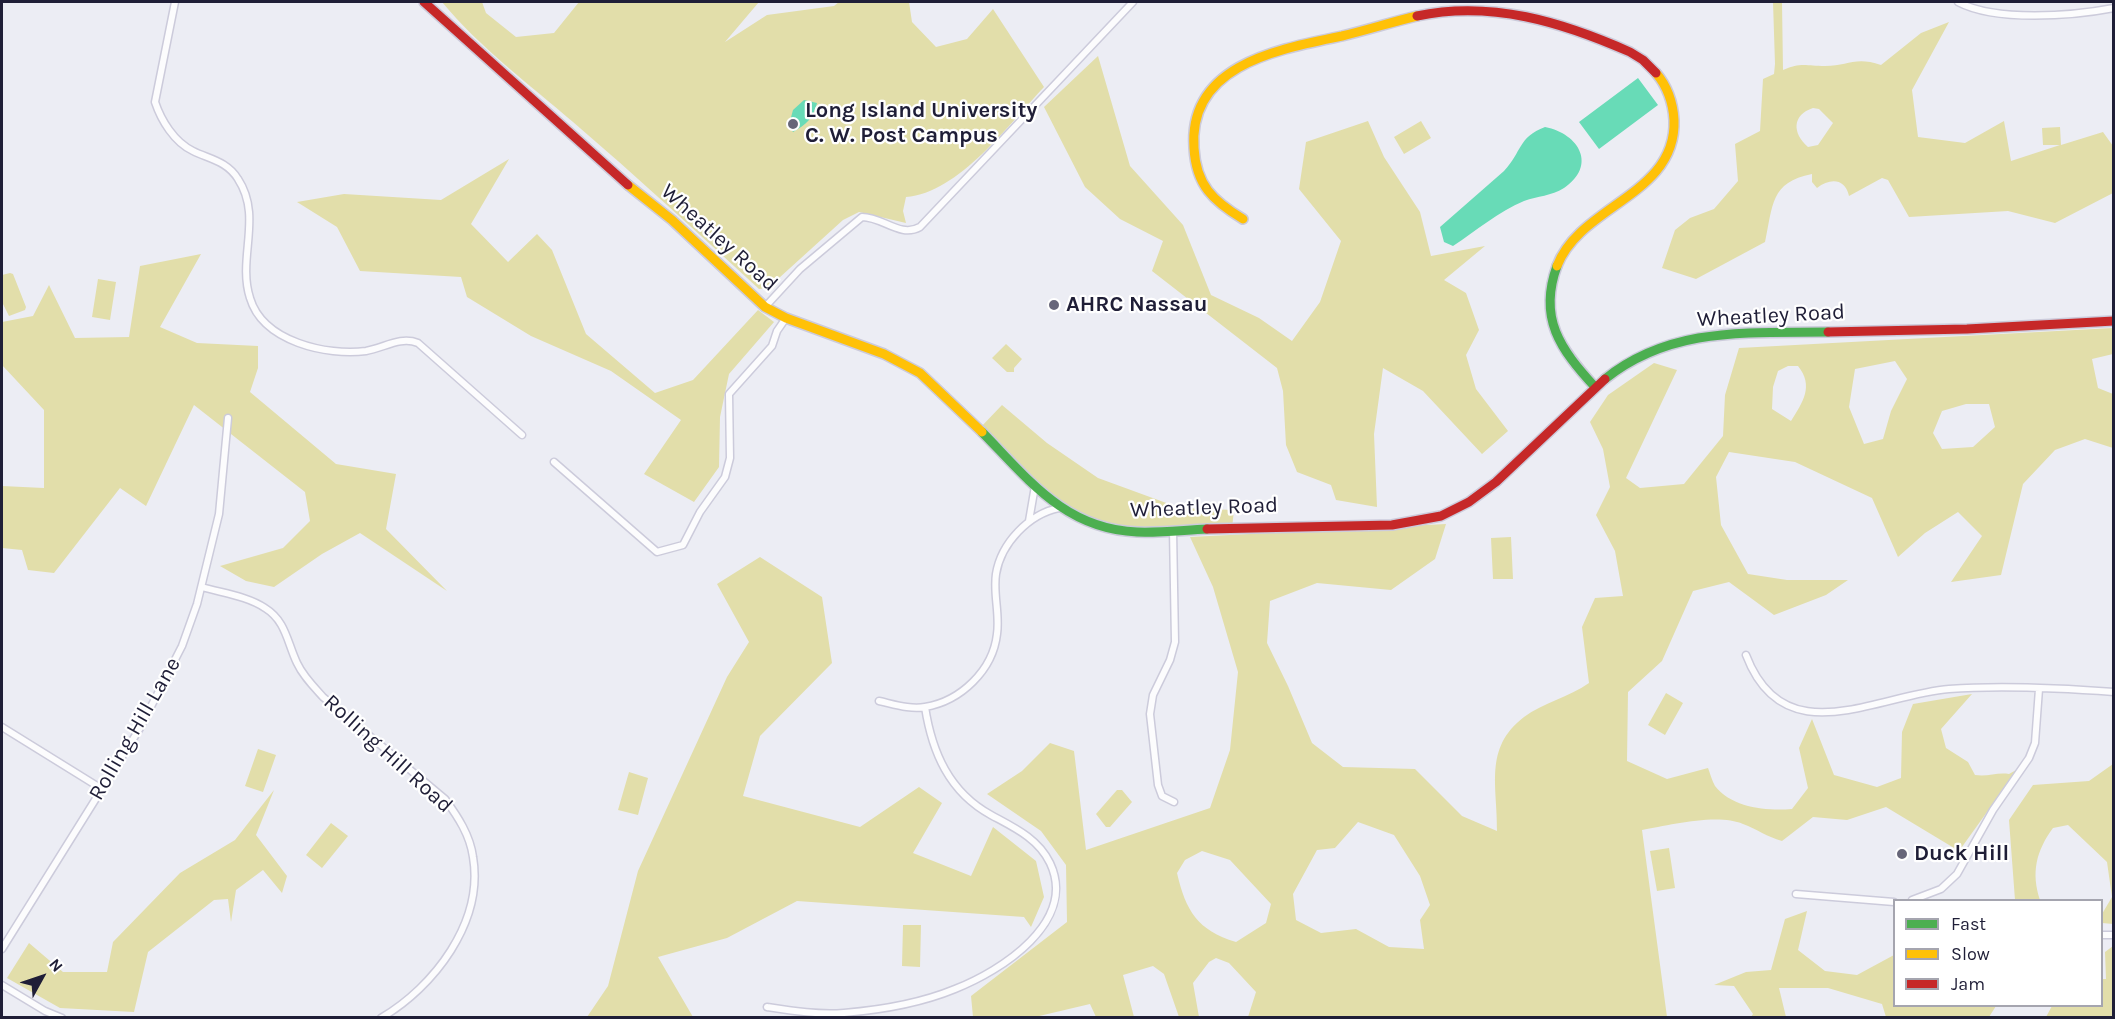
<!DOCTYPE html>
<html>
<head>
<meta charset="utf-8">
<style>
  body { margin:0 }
  #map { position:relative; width:2115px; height:1019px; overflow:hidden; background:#ecedf4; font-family:Karla,sans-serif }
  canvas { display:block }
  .frame { position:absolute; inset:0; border:3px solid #1f1e37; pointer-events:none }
  .legend { position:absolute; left:1893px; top:899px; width:210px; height:108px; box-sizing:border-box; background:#fff; border:2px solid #a5a5af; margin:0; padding:8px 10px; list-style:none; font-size:18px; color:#1f1e37 }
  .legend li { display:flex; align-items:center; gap:12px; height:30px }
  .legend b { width:30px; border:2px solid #a5a5af }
  .north { position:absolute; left:12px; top:947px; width:60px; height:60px; -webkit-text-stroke:4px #fff; paint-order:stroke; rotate:50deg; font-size:16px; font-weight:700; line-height:24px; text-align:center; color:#1f1e37 }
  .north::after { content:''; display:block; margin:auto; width:21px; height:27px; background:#1f1e37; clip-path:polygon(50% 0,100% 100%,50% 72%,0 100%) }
</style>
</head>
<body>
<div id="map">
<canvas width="2115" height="1019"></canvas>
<div class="frame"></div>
<ul class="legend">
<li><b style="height:8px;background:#4caf50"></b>Fast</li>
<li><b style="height:8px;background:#ffc107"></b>Slow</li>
<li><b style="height:8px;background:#c62828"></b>Jam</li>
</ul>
<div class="north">N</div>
</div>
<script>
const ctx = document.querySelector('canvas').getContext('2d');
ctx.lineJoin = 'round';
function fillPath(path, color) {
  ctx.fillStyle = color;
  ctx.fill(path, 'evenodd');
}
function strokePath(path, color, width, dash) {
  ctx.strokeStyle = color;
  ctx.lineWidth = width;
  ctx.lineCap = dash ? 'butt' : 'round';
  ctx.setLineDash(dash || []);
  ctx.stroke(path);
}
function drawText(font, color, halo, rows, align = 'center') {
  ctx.font = font + ' Karla,sans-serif';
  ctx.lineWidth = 4.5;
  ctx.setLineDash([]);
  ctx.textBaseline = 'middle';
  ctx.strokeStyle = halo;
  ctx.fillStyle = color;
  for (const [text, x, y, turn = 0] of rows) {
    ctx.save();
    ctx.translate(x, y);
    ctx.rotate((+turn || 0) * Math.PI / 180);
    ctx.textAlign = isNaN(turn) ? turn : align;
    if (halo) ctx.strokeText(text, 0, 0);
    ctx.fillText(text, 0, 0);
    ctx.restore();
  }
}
fillPath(new Path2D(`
  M442,2H482L486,13L516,37L554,33L579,2H759L725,42L767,15L834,6L839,2H909L912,22L936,47L967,39L993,9L1044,87C1009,124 959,193 906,197L903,211L906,223L859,212L843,220L768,288L759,289C697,232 636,176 573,122C529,84 479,47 442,2Z
  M1773,2H1782L1783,70C1801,62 1806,66 1825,66C1848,66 1855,56 1881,65L1921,33L1949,22L1912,90L1918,137L1965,143L2004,121L2011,161L2060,145H2043L2042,128L2060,127L2061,145L2103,132L2113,146V193L2055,223L2008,211L1909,217L1888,180L1882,178L1849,196C1845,178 1830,178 1817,188L1812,182V174C1770,182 1773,206 1765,242L1696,279L1662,268L1675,230L1690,218L1714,209L1738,181L1735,144L1760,131L1763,79L1774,74L1775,64ZM1813,108L1819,109L1833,123L1818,145L1808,147C1792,133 1792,115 1813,108Z
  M1098,56L1130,166L1183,225L1211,295L1259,318L1292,341L1320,302L1341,241L1299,189L1306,142L1368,121L1384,157L1420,212L1431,256L1485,246L1444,280L1466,293L1479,330L1466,355L1476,389L1508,431L1482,454L1423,391L1383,368L1374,434L1377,507L1336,500L1331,485L1297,472L1286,445L1283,391L1277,368L1152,271L1163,241L1120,219L1085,187L1044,107Z
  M1421,121L1431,138L1404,154L1394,137Z
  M509,159L471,224L508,262L537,234L552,250L586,334L655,393L693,380L758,310L774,322L729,374L720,417L719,467L694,502L644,474L681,420L611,371L531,336L467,297L461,277L360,271L337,227L297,202L344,194L441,200Z
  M201,254L160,327L197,343L258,346V368L250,392L336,464L396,474L386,529L447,591L360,533L322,554L274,587L246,581L220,566L283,548L310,521L305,492L194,405L146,506L120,488L54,573L28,570L22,550L2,548V486L44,488V410L2,365V322L33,316L49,285L75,338L129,337L140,266Z
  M10,273L13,274L26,307L25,310L9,316L2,302V275Z
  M98,279L116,282L110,320L92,317Z
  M2113,328V354L2092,359L2098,388L2113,394V448L2085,439L2055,450L2023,484L2001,575L1951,582L1982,536L1958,512L1925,533L1898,557L1872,498L1795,462L1729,452L1716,477L1721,525L1748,574L1787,580H1848L1826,595L1774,615L1729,582L1693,591L1662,661L1628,692L1627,761L1667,779L1708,768C1710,773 1712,781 1715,786C1732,808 1767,811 1792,809L1808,788L1799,748L1812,719L1834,775L1877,787L1901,778L1902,732L1913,704L1972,694L1941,729L1946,748L1968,762L1975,775C1988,777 1997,772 2009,774L2018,769L1959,851L1886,807L1847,820L1813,817L1782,841C1767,837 1757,829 1743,824C1718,813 1669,825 1642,830L1667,1017H1248L1256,992L1229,963L1216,958L1209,962L1193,983L1199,1017H1179L1164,974L1153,966L1123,975L1134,1017H1096L1090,1004L1035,1017H973L971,996L1067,922L1066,865L1041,831L987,794L1022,771L1050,743L1074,751L1086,850L1210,808L1230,750L1238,672L1213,587L1190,537L1446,524L1435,559L1391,590L1317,583L1270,601L1267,643L1288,686L1312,743L1343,767L1415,769L1462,816L1497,831C1498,788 1483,748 1524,717C1543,703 1569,697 1589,683L1582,627L1595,598L1623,596L1615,551L1596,515L1610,487L1603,449L1590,422L1608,395L1654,363L1677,370L1626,478L1640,488L1684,484L1723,436L1725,395L1739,348ZM1895,361L1907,379L1891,411L1883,439L1864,444L1849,407L1855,369ZM1788,366H1798C1814,386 1803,402 1791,421L1772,409L1773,387L1778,371ZM1966,404H1989L1995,427L1973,447L1942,449L1933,433L1942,411ZM1358,822L1394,835L1420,876L1430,905L1420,920L1424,949L1389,947L1356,929L1321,933L1296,920L1293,894L1317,850L1335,848ZM1202,851L1230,860L1271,904L1266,923L1236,942C1197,930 1186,911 1177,873L1185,860Z
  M1006,344L1022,359L1014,368V372H1007L992,358Z
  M1002,405L1047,443L1098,478L1180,508L1234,510L1232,528L1111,529L1059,508L979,429Z
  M1511,537L1513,579H1493L1491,538Z
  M760,557L822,597L832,663L760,736L743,796L860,827L919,787L942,803L913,853L971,876L993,827L1036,861L1044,897L1031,927L1024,917L797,901L727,938L658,957L693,1017H587L608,986L638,871L727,677L749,642L717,584Z
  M1666,693L1683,703L1665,735L1648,725Z
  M258,749L276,755L263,792L245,786Z
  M2113,764V924L2102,923V914L2112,897L2107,862L2068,825L2053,828C2036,851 2031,873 2040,900H2015L2009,820L2033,785L2089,781Z
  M629,772L648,778L638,815L618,810Z
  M274,790L256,835L287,876L282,893L263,870L236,890L231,922L228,899L214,900L148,952L134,1012L60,1008L7,978L29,943L63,972H107L113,942L180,873L235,840Z
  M1117,790H1122L1132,802L1110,827H1106L1096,814Z
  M331,823L348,836L322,868L306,855Z
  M1669,848L1675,888L1657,891L1650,851Z
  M1807,911L1798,950L1825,971L1857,975L1894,955V1006H1996L1989,1017H1886L1882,1004L1828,988H1779L1786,1017H1751L1753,1014L1734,986L1714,985L1746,972L1771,970L1785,919Z
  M903,925H921L920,967L902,966Z
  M2113,946V1017H2046L2052,1006H2102V979H2106L2105,952Z`), '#e2deaa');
fillPath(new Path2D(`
  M1638,78L1658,105L1599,149L1579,122Z
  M804,100L817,103C814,117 806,125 793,132L789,125L793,110Z
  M1545,127C1580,134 1597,166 1564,188C1551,196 1538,196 1524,201C1499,211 1476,231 1453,246L1444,242L1440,227L1504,171C1522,152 1518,137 1545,127Z`), '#68dbb7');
const street = new Path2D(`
  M175,2L155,102C161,120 174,142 193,151C209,159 227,161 238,179C263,217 237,258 250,298C263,342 327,356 366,351C384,348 400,336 418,343L522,435
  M1958,2C1996,22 2072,16 2114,8
  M765,307L800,269L862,217C883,217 900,238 920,227L1133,2
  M554,462L657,552L683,545L700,512L725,477L730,458L729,394L772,346L777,331L786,318
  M1029,521L1035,486
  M1173,530L1175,642L1170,660L1153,695L1150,714L1158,785L1162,796L1174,802
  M202,587C222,593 247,596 265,608C286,621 287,642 297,663C303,676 313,686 323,697L445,799C458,817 470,835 473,857C484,922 434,987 381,1018
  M1746,655C1784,755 1876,695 1949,689C2003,685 2060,688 2114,692
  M879,701C893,704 911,710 925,707C961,701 993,670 997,634C1000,614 993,594 996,574C1001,543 1029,514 1059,508
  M2,727L102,789
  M1796,894L1894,902
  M1912,900L1941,889L1957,874L1993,810L2029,758L2035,743L2039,689
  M2102,935H2114
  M2,949L140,728L182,646L197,604L219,514L228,418
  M2,985L45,1011L62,1018
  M767,1007C793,1011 818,1015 844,1013C880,1010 921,1003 955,989C1001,971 1078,922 1050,863C1038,838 1013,827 991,815C949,792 932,752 925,707`);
const fast = new Path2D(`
  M1557,266C1538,318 1560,349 1595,387
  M1605,379C1671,326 1749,333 1828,332
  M982,432C1029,480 1065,529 1137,532C1160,533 1184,530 1207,529`);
const slow = new Path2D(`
  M628,185L672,220L765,307L786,318L884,354L920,373L982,432
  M1243,219C1213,201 1196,185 1194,148C1188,64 1280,49 1342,36C1367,30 1392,22 1417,16
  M1557,266C1580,205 1677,195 1674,120C1673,103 1667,86 1656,73`);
const jam = new Path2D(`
  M424,2L628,185
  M1417,16C1491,0 1562,22 1630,52L1643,60L1656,73
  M1828,332L1967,329L2114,321
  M1207,529L1392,525L1441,516L1469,502L1496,482L1605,379`);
strokePath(street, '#cccbdb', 9);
strokePath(fast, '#cccbdb', 12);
strokePath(slow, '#cccbdb', 12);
strokePath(jam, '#cccbdb', 12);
strokePath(street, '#fcfcfd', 6);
strokePath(fast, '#4caf50', 9);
strokePath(slow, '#ffc107', 9);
strokePath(jam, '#c62828', 9);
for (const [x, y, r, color] of [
  [793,124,6,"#676679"],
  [1054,305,6,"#676679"],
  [1902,854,6,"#676679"]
]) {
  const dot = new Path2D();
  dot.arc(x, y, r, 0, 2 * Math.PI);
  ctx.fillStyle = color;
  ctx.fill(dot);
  strokePath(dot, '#fff', 2);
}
drawText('bold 22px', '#1f1e37', '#fff', [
  ["Long Island University",805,111],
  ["C. W. Post Campus",805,136],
  ["AHRC Nassau",1066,305],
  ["Duck Hill",1914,854]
], 'left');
drawText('22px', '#1f1e37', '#fff', [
  ["Wheatley Road",719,238,42],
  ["Wheatley Road",1771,316,-3],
  ["Wheatley Road",1204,508,-2],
  ["Rolling Hill Lane",135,729,-60],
  ["Rolling Hill Road",388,754,42]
]);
</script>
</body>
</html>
